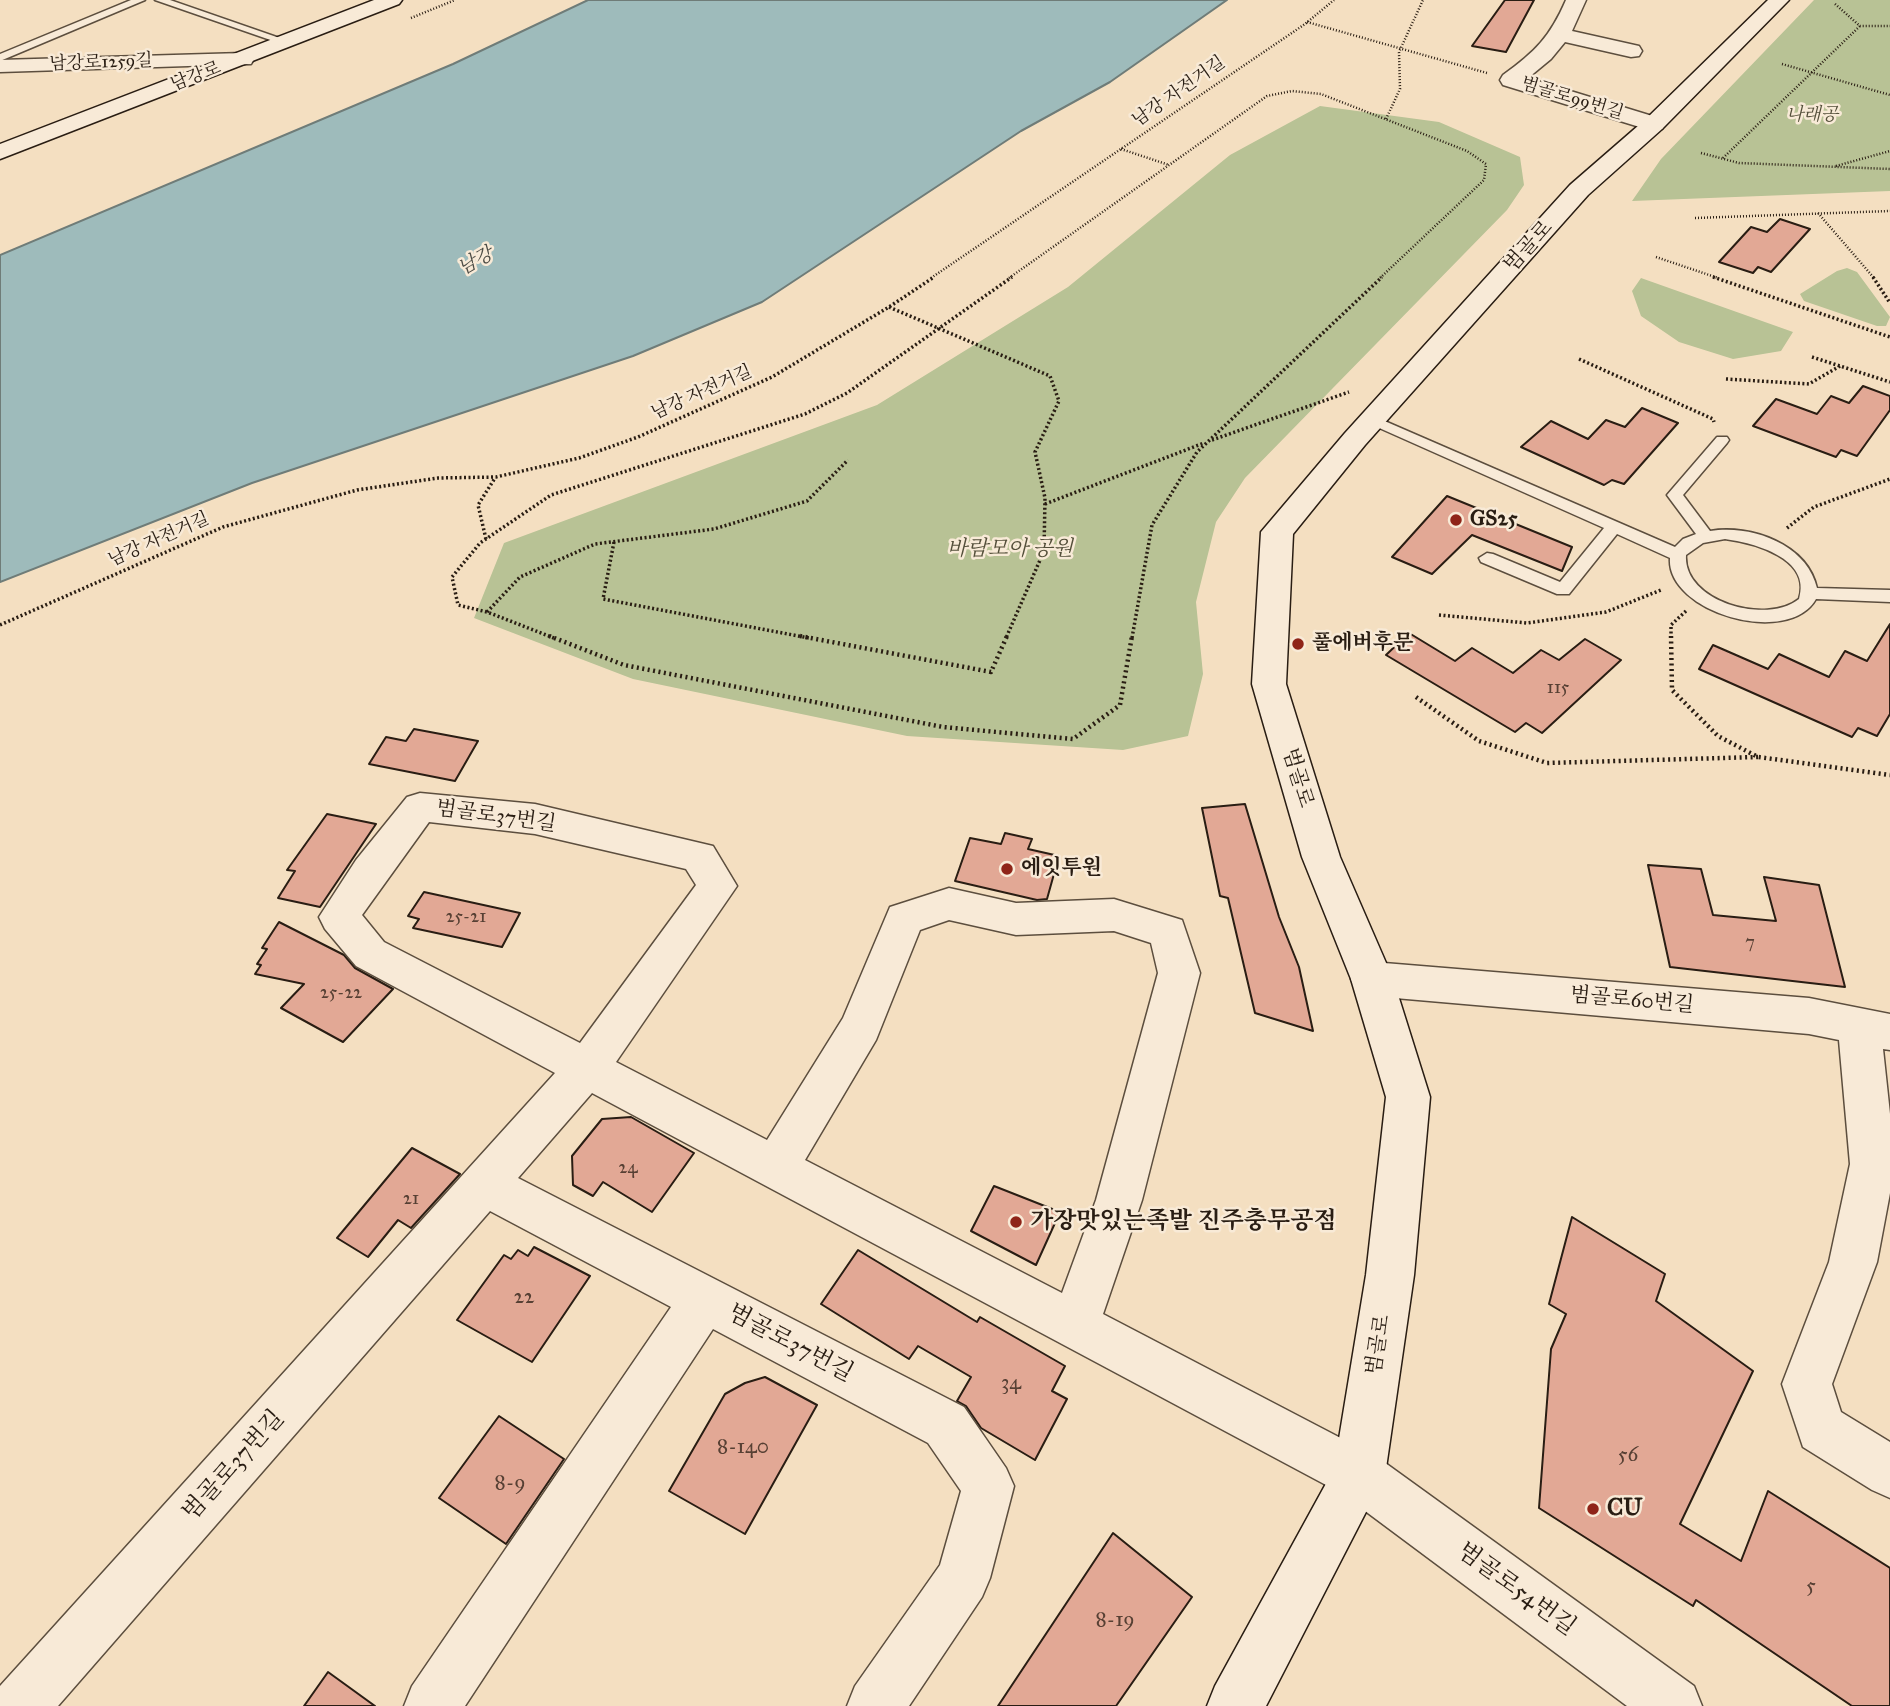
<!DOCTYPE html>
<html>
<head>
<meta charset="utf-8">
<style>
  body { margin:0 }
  canvas { display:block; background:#f4dfc1 }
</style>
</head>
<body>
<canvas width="1890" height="1706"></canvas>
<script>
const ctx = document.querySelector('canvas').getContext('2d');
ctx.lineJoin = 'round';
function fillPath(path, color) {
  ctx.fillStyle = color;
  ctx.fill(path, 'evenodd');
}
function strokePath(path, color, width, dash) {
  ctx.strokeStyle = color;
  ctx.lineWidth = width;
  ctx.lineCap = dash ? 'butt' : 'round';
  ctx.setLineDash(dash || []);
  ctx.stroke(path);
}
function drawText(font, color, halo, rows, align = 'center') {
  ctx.font = font + ' "IM FELL Great Primer","Noto Serif KR",serif';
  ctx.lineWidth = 5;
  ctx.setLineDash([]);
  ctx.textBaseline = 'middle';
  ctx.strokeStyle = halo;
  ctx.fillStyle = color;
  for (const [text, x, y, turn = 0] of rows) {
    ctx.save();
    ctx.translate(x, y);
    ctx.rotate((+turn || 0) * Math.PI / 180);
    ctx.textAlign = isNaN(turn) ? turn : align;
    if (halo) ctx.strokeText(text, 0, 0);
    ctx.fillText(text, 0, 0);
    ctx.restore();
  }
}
fillPath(new Path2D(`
  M1814,0H1890V191L1632,201L1661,159Z
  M1320,106L1439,122L1520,157L1524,185L1507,210L1245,478L1216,522L1196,602L1203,674L1188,736L1123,750L907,736L633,679L474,618L504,543L877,405L1068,287L1230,155Z
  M1847,268L1857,272L1890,317L1886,326H1877L1804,301L1800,294L1837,271Z
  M1641,278L1793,332L1781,351L1733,359L1679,342L1641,316L1632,291Z`), '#b8c295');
const water = new Path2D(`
  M588,0H1227L1110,82L1021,131L762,302L633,356L252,483L0,582V255L453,64Z`);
fillPath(water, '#9ebbbb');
strokePath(water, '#6f7c78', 2);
const building = new Path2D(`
  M1505,0H1534L1506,52L1472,46Z
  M1780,219L1810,229L1771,272L1758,267L1753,273L1719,262L1751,227L1767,232Z
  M1863,386L1890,396V410L1857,456L1841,450L1836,457L1753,426L1776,399L1817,414L1831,396L1849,403Z
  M1642,408L1678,423L1624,484L1612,480L1604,485L1521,447L1551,421L1588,439L1606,420L1625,427Z
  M1447,496L1572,547L1562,571L1472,535L1432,574L1392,557Z
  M1890,624V714L1877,736L1858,728L1852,737L1699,669L1713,645L1768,669L1779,654L1829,677L1845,651L1867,661Z
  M1409,633L1455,661L1472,648L1513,673L1541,650L1559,660L1585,639L1621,660L1542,733L1526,723L1515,732L1386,655Z
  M414,729L478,741L455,781L369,764L386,737L406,741Z
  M1245,804L1279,917L1299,967L1313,1031L1255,1013L1228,898L1220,896L1202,808Z
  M327,814L376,824L320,907L278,898L295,871L287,870Z
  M1005,833L1032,839L1028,849L1059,856L1047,899L1037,900L955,881L970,838L1001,844Z
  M1648,865L1701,869L1713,915L1776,921L1764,877L1819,885L1845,987L1670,967Z
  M424,892L520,913L502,947L413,928L419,919L408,916Z
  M279,922L344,955L355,968L393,989L343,1042L281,1008L304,984L255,974L261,965L257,964L267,949L262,948Z
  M631,1117L694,1153L652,1212L603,1182L593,1196L573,1185L572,1156L602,1119Z
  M412,1148L460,1174L411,1228L398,1220L368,1257L337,1238Z
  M994,1186L1060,1212L1036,1265L971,1231Z
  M1572,1217L1665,1274L1656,1301L1753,1371L1680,1524L1741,1561L1768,1491L1890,1568V1706H1852L1696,1600L1693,1606L1539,1508L1551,1349L1566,1314L1549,1304Z
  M534,1247L590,1276L532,1362L457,1320L504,1255L511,1259L518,1250L528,1256Z
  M858,1250L977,1322L980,1317L1065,1366L1052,1391L1067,1399L1035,1460L981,1428L966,1406L957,1401L971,1377L918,1346L909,1359L821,1304Z
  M765,1377L817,1405L745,1534L669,1491L725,1394L745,1383Z
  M499,1416L564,1459L506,1544L439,1498Z
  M1113,1533L1192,1597L1116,1706H998Z
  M328,1672L375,1706H304Z`);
fillPath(building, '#e2a895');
strokePath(building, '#291d13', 2);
const lane = new Path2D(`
  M131,0H145L0,61V54Z
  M155,0H170L291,42L282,44Z
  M1373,416L1675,547L1683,539L1696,534L1667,495L1717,437H1727L1729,440L1727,443L1683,495L1710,531C1751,524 1807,544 1817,588L1890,590V602L1816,599C1788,648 1666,612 1670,558L1617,534L1569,594H1557L1481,562L1479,558L1487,553L1493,554L1560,582L1604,528L1368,423L1366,420L1368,417ZM1725,539C1754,543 1812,558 1799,599C1767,625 1683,602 1686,555L1703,543Z`);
const street = new Path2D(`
  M1566,0H1586L1572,31L1639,46L1642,51L1639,56L1631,57L1565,42L1551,59L1528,78L1662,119L1665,124L1662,129H1646L1503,85L1500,80L1503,75C1535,52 1550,37 1566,0Z
  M243,53L251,54L254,59L251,64L0,72V60Z
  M420,793L535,804L713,846L737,886L616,1062L767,1140L843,1018L890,907L949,888L1016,903L1114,899L1182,920L1200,973L1142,1200L1103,1314L1377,1457L1694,1686L1702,1706H1627L1341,1493L592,1093L518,1178L964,1407L1006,1468L1014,1486L990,1578L982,1597L909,1706H847L855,1686L940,1565L961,1491L928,1443L713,1329L465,1706H404L412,1686L671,1307L490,1211L58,1706H0V1686L555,1073L356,966L325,929L319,917L356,860L407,797ZM429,822L535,834L686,869L696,885L580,1043L384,942L362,915ZM949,920L1016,935L1114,931L1151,943L1158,973L1096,1200L1062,1293L805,1160L876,1040L920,930Z
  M1372,962L1809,998L1890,1014V1050L1883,1049L1890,1114V1193L1877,1262L1832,1384L1841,1412L1890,1442V1498L1872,1490L1803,1447L1782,1384L1829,1262L1850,1164L1839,1040L1809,1034L1372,996L1357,991L1351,979L1357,967Z`);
const secondary = new Path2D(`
  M374,0H402L399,4L0,159V144Z
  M1768,0H1789L1662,129L1588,195L1365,445L1293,534L1286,684L1340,857L1393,979L1430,1097L1414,1275L1385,1475L1266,1706H1207L1215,1686L1334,1469L1366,1275L1386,1097L1351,979L1302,857L1252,684L1261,532L1345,433L1570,185L1646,119Z`);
strokePath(lane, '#5c4e3e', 3);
strokePath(street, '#5c4e3e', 3);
strokePath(secondary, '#291d13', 3);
strokePath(new Path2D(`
  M1835,4L1860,26H1890
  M411,18L455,0
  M1307,22L1487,73
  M1782,64L1890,95
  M1386,119L1400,89L1399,52L1423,0
  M1121,149L1169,165
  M1701,153L1739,163L1890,169
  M1723,158L1860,26
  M1836,166L1890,151
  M1818,213L1874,278
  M1695,218L1890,211
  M1656,257L1718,278
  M931,278L1305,24L1334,0
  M1009,278L1267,96L1292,91L1321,94L1467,151L1486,164L1484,180L1380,278`), '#291d13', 2.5, [1, 2]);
strokePath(new Path2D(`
  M1713,277L1890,337
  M1873,277L1890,303
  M889,307L1050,376L1059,401L1035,452L1045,498L1044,551L1006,638
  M1812,357L1890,382
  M1579,359L1713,419L1714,422
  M1726,379L1809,384L1840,366
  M1212,440L1349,392
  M1045,504L1204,443
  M1787,528L1814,507L1890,479
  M486,539L478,505L495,478
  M614,542L603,599L809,638
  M487,612L520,577L595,544L714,529L807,501L848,460
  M1439,615L1527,623L1606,612L1661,590
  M0,625L223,527L357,490L438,478L496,477L579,458L638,437L772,377L889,307L934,277
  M554,638L487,612L458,605L452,577L480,543L551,495L805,414L847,393L1012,277
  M1132,638L1152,525L1197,452L1382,277
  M1671,638V625L1686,611`), '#291d13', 3.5, [2, 2.5]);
strokePath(new Path2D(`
  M549,636L624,665L943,727L1073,739L1120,705L1132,636
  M800,636L991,672L1007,636
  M1671,636L1672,690L1718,736L1758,757L1890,775
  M1416,697L1479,741L1547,763L1758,757`), '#291d13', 4.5, [2, 3.5]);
fillPath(lane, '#f8ead7');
fillPath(street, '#f8ead7');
fillPath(secondary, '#f8ead7');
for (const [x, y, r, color] of [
  [1456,520,7,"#8f2418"],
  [1298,644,7,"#8f2418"],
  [1007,869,7,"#8f2418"],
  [1016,1222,7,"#8f2418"],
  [1593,1509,7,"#8f2418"]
]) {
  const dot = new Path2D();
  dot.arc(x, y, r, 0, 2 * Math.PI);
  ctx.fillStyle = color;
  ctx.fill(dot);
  strokePath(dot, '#f8ead7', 2.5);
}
drawText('18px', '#291d13', '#f8ead7', [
  ["남강로1259길",101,63,-2],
  ["남강로",196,77,-21],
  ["남강 자전거길",1179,92,-35],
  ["범골로99번길",1572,99,17],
  ["남강 자전거길",702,393,-24],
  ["남강 자전거길",159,540,-24]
]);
drawText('italic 18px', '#544f3a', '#f8ead7', [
  ["나래공",1812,116]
]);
drawText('18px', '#574034', null, [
  ["115",1558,689],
  ["25-21",466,918],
  ["7",1750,944],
  ["25-22",341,994],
  ["24",628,1169],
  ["21",411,1200]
]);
drawText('italic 19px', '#4c4c45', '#f8ead7', [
  ["남강",476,262,-29]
]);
drawText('21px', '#291d13', '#f8ead7', [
  ["범골로",1529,247,-48],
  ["범골로",1297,778,73],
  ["범골로37번길",496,817,8],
  ["범골로60번길",1632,1001,5],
  ["범골로",1379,1345,-81]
]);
drawText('bold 21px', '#291d13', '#f8ead7', [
  ["GS25",1470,520],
  ["풀에버후문",1312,644],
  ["에잇투원",1021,869]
], 'left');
drawText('italic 21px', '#544f3a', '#f8ead7', [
  ["바람모아 공원",1010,550]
]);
drawText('21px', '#574034', null, [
  ["22",524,1298],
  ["34",1011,1384],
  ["8-140",743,1448],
  ["56",1628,1456],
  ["8-9",510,1484],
  ["5",1811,1587],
  ["8-19",1115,1621]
]);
drawText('bold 24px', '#291d13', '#f8ead7', [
  ["가장맛있는족발 진주충무공점",1030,1222],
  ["CU",1607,1509]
], 'left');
drawText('24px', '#291d13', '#f8ead7', [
  ["범골로37번길",790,1344,28],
  ["범골로37번길",234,1466,-48],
  ["범골로54번길",1516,1590,36]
]);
</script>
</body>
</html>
